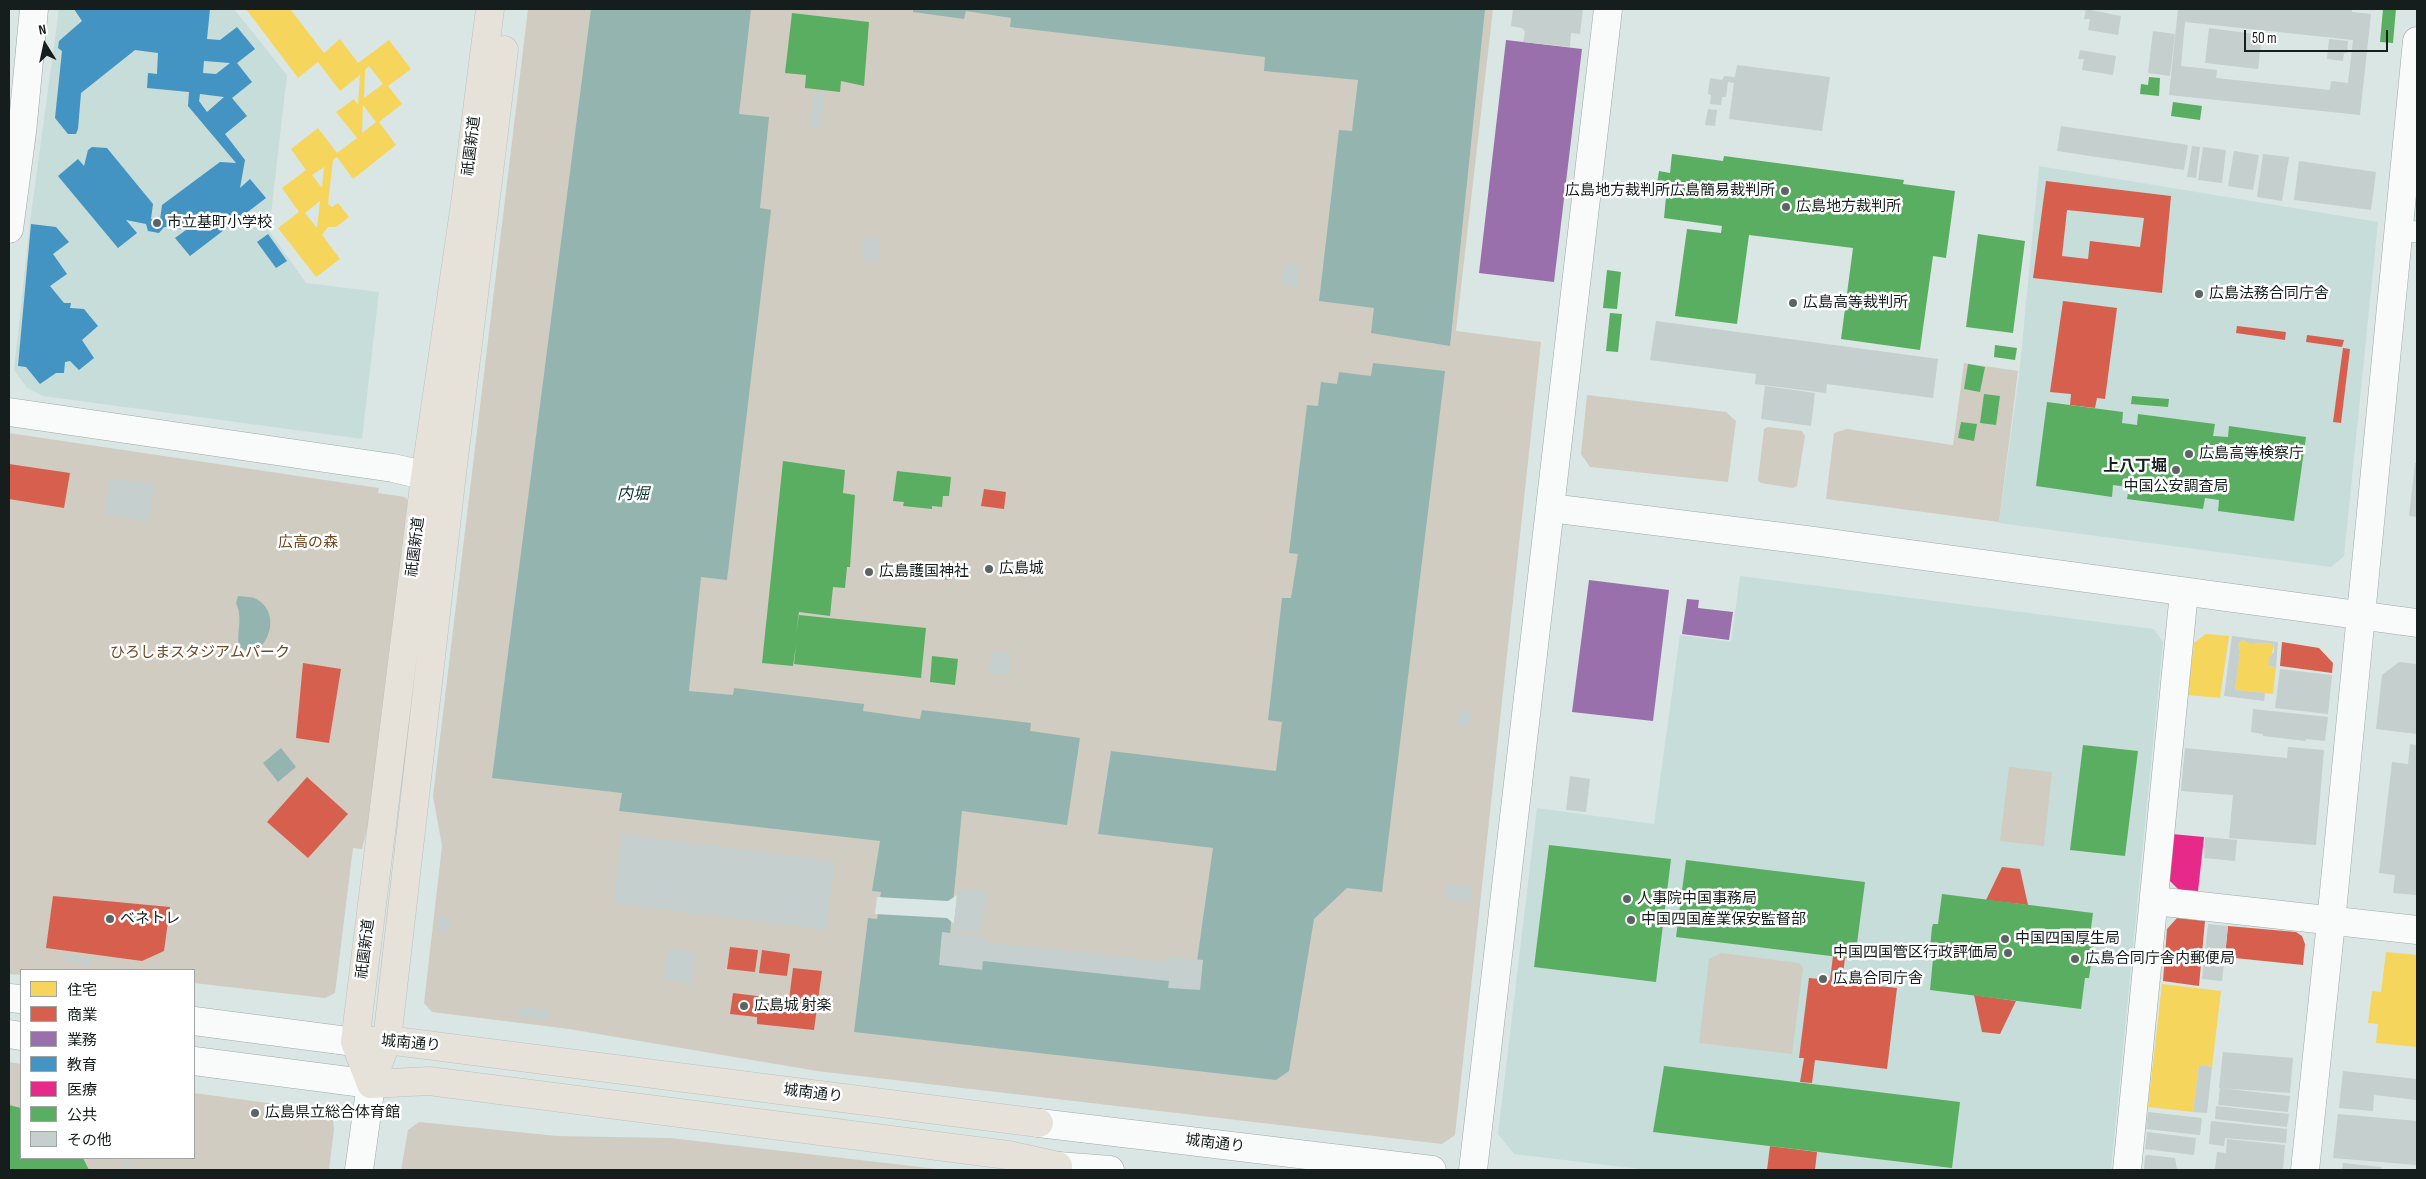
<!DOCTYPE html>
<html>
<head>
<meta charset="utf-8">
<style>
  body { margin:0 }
  #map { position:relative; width:2426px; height:1179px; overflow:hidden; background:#dae6e4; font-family:"Sofia Sans Condensed","Noto Sans JP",sans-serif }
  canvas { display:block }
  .frame { position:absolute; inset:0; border:10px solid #151e1c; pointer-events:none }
  .legend { position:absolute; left:20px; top:969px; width:175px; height:190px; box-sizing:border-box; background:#fff; border:1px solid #a1a5a4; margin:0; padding:6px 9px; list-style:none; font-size:15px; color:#151e1c }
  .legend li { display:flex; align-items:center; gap:10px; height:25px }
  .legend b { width:25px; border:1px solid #a1a5a4 }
  .north { position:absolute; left:20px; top:20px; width:50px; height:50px; -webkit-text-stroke:4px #fff; paint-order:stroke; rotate:350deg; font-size:14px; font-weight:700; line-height:20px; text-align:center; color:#151e1c }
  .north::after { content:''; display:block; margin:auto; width:18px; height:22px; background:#151e1c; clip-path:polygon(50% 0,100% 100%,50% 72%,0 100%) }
  .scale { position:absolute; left:2244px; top:30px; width:144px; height:22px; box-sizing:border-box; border:2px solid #151e1c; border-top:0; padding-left:6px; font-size:15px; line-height:18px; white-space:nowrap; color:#151e1c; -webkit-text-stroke:4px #fff; paint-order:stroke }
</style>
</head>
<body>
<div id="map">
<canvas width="2426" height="1179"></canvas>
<div class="frame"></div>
<ul class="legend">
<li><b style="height:14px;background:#f6d55c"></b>住宅</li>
<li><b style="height:14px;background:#d6604d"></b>商業</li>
<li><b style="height:14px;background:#9970ab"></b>業務</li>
<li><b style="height:14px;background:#4393c3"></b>教育</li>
<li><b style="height:14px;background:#e7298a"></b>医療</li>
<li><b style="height:14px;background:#5aae61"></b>公共</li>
<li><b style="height:14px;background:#c5cfcd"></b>その他</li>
</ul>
<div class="north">N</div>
<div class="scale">50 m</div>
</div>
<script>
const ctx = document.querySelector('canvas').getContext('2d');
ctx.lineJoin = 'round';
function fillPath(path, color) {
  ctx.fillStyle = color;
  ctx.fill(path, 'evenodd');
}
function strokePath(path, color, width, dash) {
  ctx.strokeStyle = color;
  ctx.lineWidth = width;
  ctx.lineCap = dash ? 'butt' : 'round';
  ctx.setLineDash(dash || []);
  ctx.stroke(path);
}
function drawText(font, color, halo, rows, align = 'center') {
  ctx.font = font + ' "Sofia Sans Condensed","Noto Sans JP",sans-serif';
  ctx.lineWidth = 5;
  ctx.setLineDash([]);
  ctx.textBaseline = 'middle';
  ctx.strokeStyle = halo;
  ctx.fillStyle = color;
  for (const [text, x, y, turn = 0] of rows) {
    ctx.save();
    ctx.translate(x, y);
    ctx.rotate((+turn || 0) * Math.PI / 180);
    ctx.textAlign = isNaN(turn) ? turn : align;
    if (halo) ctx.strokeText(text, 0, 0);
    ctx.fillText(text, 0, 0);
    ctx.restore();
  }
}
fillPath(new Path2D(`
  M59,9H234L287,75L269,231L306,283L379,292L362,439L43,396L27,388L14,370L30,222Z
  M2039,166L2378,222L2344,556L2331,567L1999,523L2020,367Z
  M1740,576L2154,629L2163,642L2111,1170H1648L1514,1154L1498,1134L1537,808L1654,824L1680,635L1731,642Z`), '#c6ddda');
fillPath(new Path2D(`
  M528,9H1493L1456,331L1541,342L1455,1135L1442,1144L817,1071L569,1029L432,1012L424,1003L442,846L433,796Z
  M1964,363L2018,371L1999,522L1826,499L1834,433L1847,429L1953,445Z
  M1587,395L1726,412L1736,421L1728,482L1590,467L1581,454Z
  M1768,427L1802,431L1805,436L1797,486L1793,488L1761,483L1758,480L1764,429Z
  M9,433L379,488L378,493L405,497L408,501L371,815L362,849L353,848L335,993L325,998L194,983V970H21V975L9,974Z
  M2009,767L2052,772L2044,846L2000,841Z
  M1721,953L1799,963L1803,968L1792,1054L1699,1043L1709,959Z
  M9,1062L21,1064V1158H194V1093L312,1109L320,1117L333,1119L334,1129L329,1170H9Z
  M419,1122L557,1136L670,1138L946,1170H401L408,1130Z`), '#d1ccc2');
fillPath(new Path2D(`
  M591,9H751L739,114L769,117L760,208L771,210L727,580L701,577L689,691L733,695L734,688L864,704L863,711L920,719L922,710L1031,723L1030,731L1080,738L1067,825L962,811L950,934L982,959L1171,980L1197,961L1213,848L1098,834L1111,751L1276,771L1282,722L1268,720L1282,598H1291L1298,554L1289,553L1307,405L1318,406L1321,382L1337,384L1339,372L1371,376L1373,363L1445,371L1382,892L1347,888L1314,919L1289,1071L1276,1080L854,1032L868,918L877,919L881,892L872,891L880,841L619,811L622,793L492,778Z
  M913,9H1485L1450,346L1371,333L1374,308L1319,301L1339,130L1352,131L1358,80L1264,71L1265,57L1010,27L1011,18L966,11L964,19L913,12Z
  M238,596C245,597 252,596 258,600C276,611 273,637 258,649C228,657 242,629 239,614C239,610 237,606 236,603Z
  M281,748L296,767L278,782L263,763Z`), '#94b4b0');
fillPath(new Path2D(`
  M957,895L954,924L947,918L875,914L877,897L948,901Z`), '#dae6e4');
fillPath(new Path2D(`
  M246,9H290L324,53L340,39L358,63L389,40L411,69L388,86L402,104L379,122L396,145L353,179L337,157L333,160L328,204L332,207L338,203L349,217L336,227H328L322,235L340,259L316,277L278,228L299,212L282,188L306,170L291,149L318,128L337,153L357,138L336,112L354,99L358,105L360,75L340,91L318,62L298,78ZM369,66L383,84L364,98L365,70ZM363,105L376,122L362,133ZM324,167L322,188L312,175ZM320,201L317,228L305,213Z
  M2206,634L2229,636L2220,698L2188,695L2194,643Z
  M2243,640L2251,644L2270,643L2274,646L2268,666L2276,667L2273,694L2235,690L2240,652L2238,643Z
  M2386,952L2417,955V1047L2376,1043L2378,1024L2368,1023L2372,991L2381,992Z
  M2162,984L2221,991L2212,1067L2199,1065L2193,1112L2148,1107Z`), '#f6d55c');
fillPath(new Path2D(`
  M2046,181L2171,196L2162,293L2033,278ZM2067,210L2144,218L2140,247L2090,241L2088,259L2062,256Z
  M2063,301L2117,308L2105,399L2097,398L2095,408L2070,405L2071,394L2050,392Z
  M2237,326L2286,332L2285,340L2236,333Z
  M2307,335L2344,340L2342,347L2306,342Z
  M2343,348L2350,349L2341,423L2333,422Z
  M9,464L70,473L64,508L9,499Z
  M984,489L1006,492L1004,509L981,506Z
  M2282,642L2319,648L2333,663L2332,673L2280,666Z
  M303,663L341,669L329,743L296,738Z
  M307,777L348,814L308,858L267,822Z
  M2002,867L2020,869L2028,905L1986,900Z
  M53,896L170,907L164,951L142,961L46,948Z
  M2177,918L2205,921L2199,986L2163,981L2167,929Z
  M2228,926L2296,932L2302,936L2305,944L2303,965L2225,957Z
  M730,947L758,950L755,972L727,969Z
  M762,950L790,954L787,976L759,973Z
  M1833,956L1845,958L1842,982L1897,988L1887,1069L1815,1060L1812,1083L1800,1082L1804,1058H1799L1809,978L1830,980Z
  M793,968L822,971L814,1030L757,1024V1017L730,1014L733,993L789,1000Z
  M1974,995L2016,1001L2000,1034L1982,1032Z
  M1770,1146L1817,1152L1815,1170H1767Z`), '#d6604d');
fillPath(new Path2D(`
  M1506,40L1582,49L1554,282L1479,273Z
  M1589,580L1669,590L1653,721L1572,712Z
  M1687,599L1699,600L1698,608L1733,612L1729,640L1682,634Z`), '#9970ab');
fillPath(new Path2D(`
  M74,9H210L207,39L220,40L237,27L255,49L237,63L252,82L232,98L247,116L225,134L245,160L240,188L250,179L266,198L190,256L175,238L186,230L164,227L159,233L148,231L146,224L126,220L137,233L118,248L58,176L78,159L84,166L88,150L92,147L107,148L153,204L151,219L160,220L162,205L220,162L236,163L188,106L189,92L147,88L148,73L157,74L158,53L135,50L81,93L78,129L76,134H68L55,118L62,51L58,48L59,41L82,21ZM204,61L230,63L216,74L203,73ZM200,94L224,97L207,112L199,101Z
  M31,224L56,227L69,242L53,254L67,274L50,286L64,303H71L70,308L84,309L98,326L82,340L94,358L79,370L70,361L65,362L64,373H56L40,384L26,367L18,366Z
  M268,234L287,261L276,268L257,242Z`), '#4393c3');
fillPath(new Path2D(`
  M2172,834L2204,837L2198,891L2179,890L2168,879Z`), '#e7298a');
fillPath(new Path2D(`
  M2383,9H2396L2393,43L2380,42Z
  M792,13L869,22L864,86L841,81L840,92L805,88L806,75L785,73Z
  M2149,77L2160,78L2159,96L2140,94L2141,84L2148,85Z
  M2173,102L2202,106L2200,120L2171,116Z
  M1672,154L1723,161L1724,156L1904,180L1903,184L1955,191L1946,258L1933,256L1920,350L1841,339L1853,248L1749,235L1737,324L1675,316L1687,229L1721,233L1722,226L1664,218L1666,197L1655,196L1659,171L1670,173Z
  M1978,234L2025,241L2013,333L1966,327Z
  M1607,270L1621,272L1617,309L1603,308Z
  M1610,313L1622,314L1618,352L1606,351Z
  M1995,345L2017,348L2015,360L1994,357Z
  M1968,364L1985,367L1980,392L1964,389Z
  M1984,394L2000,396L1996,425L1980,423Z
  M2132,396L2169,399L2168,407L2131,404Z
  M2047,402L2123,412L2122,423L2137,425L2138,414L2215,424L2213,436L2228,437L2229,426L2306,437L2294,521L2218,511L2219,500L2205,498L2203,509L2127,499L2129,487L2113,485L2112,497L2036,486Z
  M1961,422L1977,424L1974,441L1958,438Z
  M783,461L845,470L843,493L855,495L850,567H847L845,588L833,587L830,616L799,612L796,633L799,615L926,628L921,678L794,664L796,645L793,666L762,663Z
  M897,471L951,477L949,496H943L942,507L932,506V509L903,506L904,502L893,501Z
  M935,568L953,570L951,580L934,578Z
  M932,656L958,659L955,685L930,682Z
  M2083,745L2138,751L2125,856L2070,850Z
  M1549,845L1671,859L1656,982L1534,967Z
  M1686,860L1865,882L1855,959L1676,937Z
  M1942,894L2093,913L2089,943H2094L2089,978H2085L2081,1009L1930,990L1933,959H1929L1932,927L1933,924H1938Z
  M1664,1066L1960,1102L1952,1168L1653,1132Z
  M9,1105L21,1108V1158H83L89,1170H9Z`), '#5aae61');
fillPath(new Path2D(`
  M1513,9H1583L1580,34L1571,33L1570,47L1523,42L1525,32L1522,28L1511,26Z
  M2086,9L2121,16L2118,35L2088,30L2090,19H2084Z
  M2178,9H2352V12L2371,14L2360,115L2169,95ZM2185,22L2353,40L2348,83L2331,81L2330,90L2216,78L2217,70L2181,66Z
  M2209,28L2262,35L2258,69L2205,63Z
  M2153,31L2175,34L2170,76L2148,73Z
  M2329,39L2348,41L2347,53H2344L2343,61L2327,59Z
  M2080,50L2116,56L2113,75L2082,70L2084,59H2078Z
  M1737,65L1830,77L1822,131L1729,119L1734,83L1728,82L1726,97H1722L1721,105L1710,104L1711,95L1708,94L1710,78L1722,80L1724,76L1735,77Z
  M815,91L825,92L820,129L810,127Z
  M1708,109L1717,110L1715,126L1705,125Z
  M2061,126L2188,145L2184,170L2057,151Z
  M2192,146L2200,147L2196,178L2187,177Z
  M2203,147L2226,150L2222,183L2198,180Z
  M2234,151L2259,155L2253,190L2228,186Z
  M2263,154L2289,157L2282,201L2257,197Z
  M2299,161L2376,172L2371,210L2294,200Z
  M863,238L880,239L879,261L862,260Z
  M1284,263L1300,265L1297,287L1281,285Z
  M1656,321L1938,359L1933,398L1827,384L1826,393L1755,384L1756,374L1650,360Z
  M1765,386L1815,393L1811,426L1761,419Z
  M2415,463H2417V517L2409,516Z
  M111,478L154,484L149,521L105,514Z
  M2232,636L2278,642L2276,667L2268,666L2270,656L2274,652V646L2270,643L2251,644L2243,640L2238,643L2240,652L2235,690L2265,693L2264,701L2224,696Z
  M992,651L1011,653L1009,675L989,673Z
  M2399,662L2417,664V734L2376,729L2382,675Z
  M2280,669L2332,675L2328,714L2275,708Z
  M2253,709L2328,717L2325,741L2306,739V741L2263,736V734L2251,732Z
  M1459,710L1472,711L1470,726L1457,725Z
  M2410,744L2417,745V895L2393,893L2395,875L2379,873L2392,762L2408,764Z
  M2288,747L2324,750L2316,845L2229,838L2233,795L2181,791L2185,748L2287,758Z
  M1570,776L1590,779L1586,812L1566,810Z
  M622,834L835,861L826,930L613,903Z
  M2205,837L2237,840L2235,861L2204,858Z
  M1447,884L1472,887L1470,902L1445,899Z
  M958,888L986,891L981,933L953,930Z
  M438,917L450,919L448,931L436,930Z
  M2208,924L2228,926L2222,981L2202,979Z
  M942,932L986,937L985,942L1170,962V957L1203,960L1200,990L1168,988L1169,981L983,961L982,970L939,965Z
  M668,949L695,952L691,984L664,980Z
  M66,954L91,958L90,965L64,961Z
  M517,1006L549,1010L548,1020L516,1016Z
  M2223,1052L2293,1058L2290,1093L2219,1088Z
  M2199,1065L2212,1067L2207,1113L2193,1112Z
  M2343,1071L2417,1079V1100L2374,1095L2373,1111L2339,1108Z
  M2220,1088L2290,1096L2288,1112L2218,1105Z
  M2216,1106L2289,1114L2287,1127L2215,1119Z
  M2148,1112L2202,1118L2200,1135L2146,1129Z
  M2338,1114L2417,1121V1165L2333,1158Z
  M2211,1121L2287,1129L2286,1143L2225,1138L2224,1146L2209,1144Z
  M2147,1132L2196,1138L2194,1155L2145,1149Z
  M2227,1139L2285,1145L2283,1170L2215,1169L2217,1152L2226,1153Z
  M2148,1155L2175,1158L2177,1170H2144L2145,1156Z
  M125,1158H131L129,1170H123Z
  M2343,1163L2381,1167V1170H2342Z`), '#c5cfcd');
const minor = new Path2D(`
  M2398,230L2417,232`);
const tertiary = new Path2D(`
  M9,229L22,132L34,9
  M9,412L393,468L449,481
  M1550,508L1806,540L2417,623
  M2155,901L2417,930
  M9,998L21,999
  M194,1021L355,1042
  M9,1034L21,1036
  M194,1061L371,1084L359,1170
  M1039,1123L1432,1170
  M1058,1166L1110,1170
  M1473,1170L1608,9
  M2127,1170L2184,592
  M2305,1170L2331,922L2417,41`);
const trunk = new Path2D(`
  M369,1041L387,1040L1039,1123
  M371,1084L355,1042L425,477L466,197L490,9
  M371,1084L387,1040L451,482L504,50
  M371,1084L429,1081L1008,1155L1058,1166`);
strokePath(minor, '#9fa9a8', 22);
strokePath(tertiary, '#9fa9a8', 29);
strokePath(trunk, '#bac1bf', 29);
strokePath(minor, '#f9fbfb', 21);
strokePath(tertiary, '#f9fbfb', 28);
strokePath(trunk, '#e6e2da', 28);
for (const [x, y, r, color] of [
  [1785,191,5,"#5a6462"],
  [1786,207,5,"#5a6462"],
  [157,223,5,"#5a6462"],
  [2199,294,5,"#5a6462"],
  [1793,303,5,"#5a6462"],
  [2189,454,5,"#5a6462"],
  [2176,470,5,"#5a6462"],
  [989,569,5,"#5a6462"],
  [869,572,5,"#5a6462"],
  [1627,899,5,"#5a6462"],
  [110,919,5,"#5a6462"],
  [1631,920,5,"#5a6462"],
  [2005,939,5,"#5a6462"],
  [2008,953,5,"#5a6462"],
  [2075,959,5,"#5a6462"],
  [1823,979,5,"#5a6462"],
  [744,1006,5,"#5a6462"],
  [255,1113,5,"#5a6462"]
]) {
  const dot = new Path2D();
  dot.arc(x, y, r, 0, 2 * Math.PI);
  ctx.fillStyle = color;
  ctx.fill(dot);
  strokePath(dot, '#fff', 2);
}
drawText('15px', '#151e1c', '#fff', [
  ["祇園新道",472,146,-83],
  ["祇園新道",416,547,-83],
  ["祇園新道",366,949,-83],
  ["城南通り",411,1044,5],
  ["城南通り",813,1094,7],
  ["城南通り",1215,1144,7]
]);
drawText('15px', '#151e1c', '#fff', [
  ["広島地方裁判所広島簡易裁判所",1775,191,"right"],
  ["広島地方裁判所",1796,207],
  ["市立基町小学校",167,223],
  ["広島法務合同庁舎",2209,294],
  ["広島高等裁判所",1803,303],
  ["広島高等検察庁",2199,454],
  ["中国公安調査局",2176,487,"center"],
  ["広島城",999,569],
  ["広島護国神社",879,572],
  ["人事院中国事務局",1637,899],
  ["ベネトレ",120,919],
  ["中国四国産業保安監督部",1641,920],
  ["中国四国厚生局",2015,939],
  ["中国四国管区行政評価局",1998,953,"right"],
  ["広島合同庁舎内郵便局",2085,959],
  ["広島合同庁舎",1833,979],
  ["広島城 射楽",754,1006],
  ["広島県立総合体育館",265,1113]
], 'left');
drawText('15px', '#704922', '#fff', [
  ["広高の森",308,543],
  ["ひろしまスタジアムパーク",200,653]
]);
drawText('bold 16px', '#151e1c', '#fff', [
  ["上八丁堀",2135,467]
]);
drawText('italic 16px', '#0a332f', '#fff', [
  ["内堀",633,495]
]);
</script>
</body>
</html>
